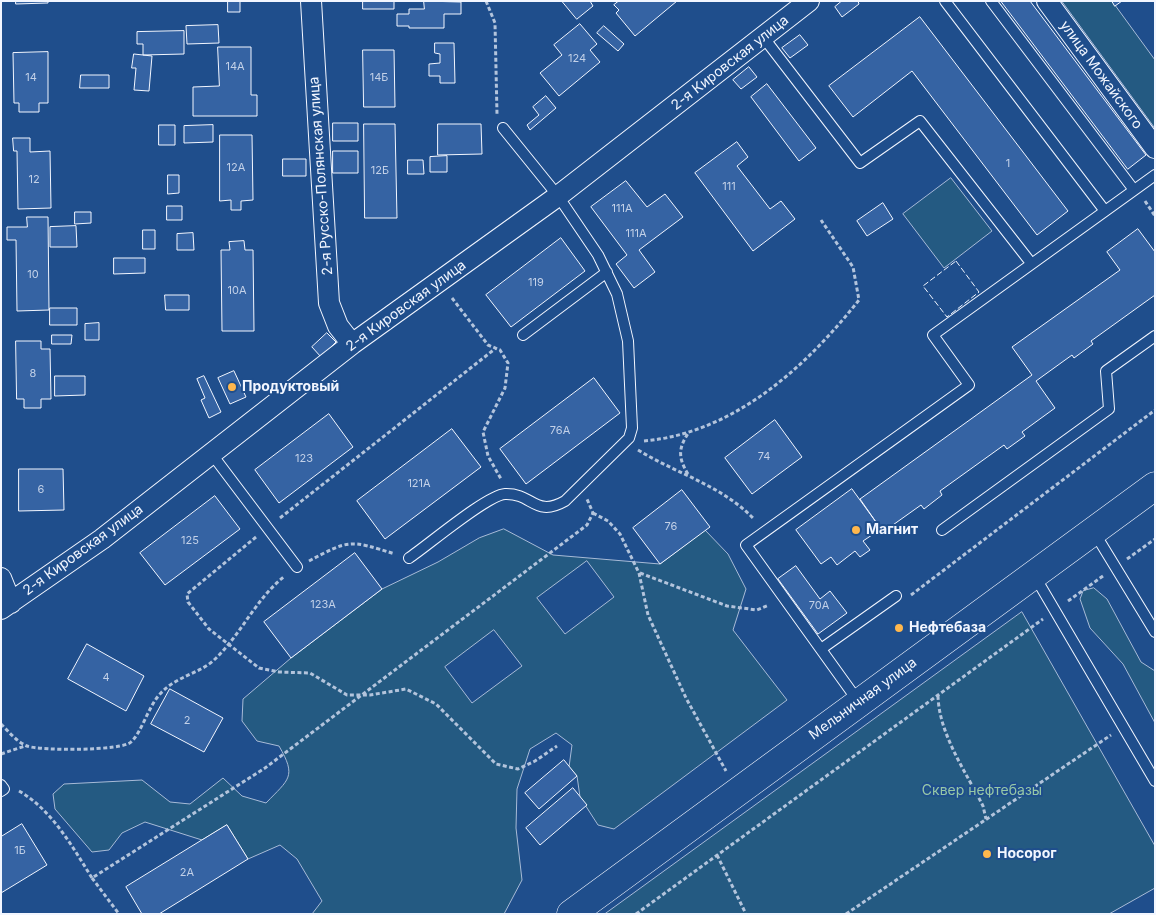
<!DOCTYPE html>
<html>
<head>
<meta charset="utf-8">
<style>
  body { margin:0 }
  #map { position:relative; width:1156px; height:915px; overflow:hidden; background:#1f4e8c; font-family:Inter,sans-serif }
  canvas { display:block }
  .frame { position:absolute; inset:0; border:2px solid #f2f6ff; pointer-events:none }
</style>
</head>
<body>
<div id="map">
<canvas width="1156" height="915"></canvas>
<div class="frame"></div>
</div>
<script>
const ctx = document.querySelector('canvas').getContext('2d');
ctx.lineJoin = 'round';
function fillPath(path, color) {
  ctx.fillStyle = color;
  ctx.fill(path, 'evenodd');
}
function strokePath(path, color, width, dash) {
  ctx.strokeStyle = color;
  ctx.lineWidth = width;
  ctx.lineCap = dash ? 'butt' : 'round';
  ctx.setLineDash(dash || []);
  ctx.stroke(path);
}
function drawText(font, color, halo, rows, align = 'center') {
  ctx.font = font + ' Inter,sans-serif';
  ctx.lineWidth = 4;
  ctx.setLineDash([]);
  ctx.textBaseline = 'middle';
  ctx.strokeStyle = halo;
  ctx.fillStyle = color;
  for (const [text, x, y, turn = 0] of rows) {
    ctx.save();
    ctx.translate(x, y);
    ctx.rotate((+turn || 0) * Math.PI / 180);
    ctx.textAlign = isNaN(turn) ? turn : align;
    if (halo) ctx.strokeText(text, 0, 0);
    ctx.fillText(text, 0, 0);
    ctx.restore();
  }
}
const green = new Path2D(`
  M1062,1H1112L1155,60V128Z
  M951,178L992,231L944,268L903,214Z
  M504,529L553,555L660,564L705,530L728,554L746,589L733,630L787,700L614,829L598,825L580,797L577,776L569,767L572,745L556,733L530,749L517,789L516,828L522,880L504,914H312L322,901L297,859L280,845L248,859L227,825L202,840L145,822L122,833L109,850L92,852L55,809L53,794L64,784L142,780L170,802L190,804L223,778L242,796L266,803C289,779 297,777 279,746L257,741L242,721L243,699L291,658L382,589L438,562L479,538ZM587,561L614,597L565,634L537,598ZM494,630L522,666L472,703L445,667Z
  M1094,588L1107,599L1141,662L1155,671V723L1123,664L1090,628L1080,599L1083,591Z
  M1022,612L1155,846V888L1109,914H605Z`);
fillPath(green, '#245a82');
strokePath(green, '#a8bbd7', 1);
const building = new Path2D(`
  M16,1H48V3L16,4Z
  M228,1H240V12H228Z
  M363,1H394V9H363Z
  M424,1L461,2V14H444V28H409V26H397V14H409V9H424Z
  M562,1H590L593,6L577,19Z
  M619,1H677L635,36L616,13L619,10L614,5Z
  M842,1H858L859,4L842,17L835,7Z
  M1001,1H1030L1146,155L1128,169Z
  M1112,1H1122L1115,6Z
  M920,17L1068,211L1037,235L912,71L853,117L829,86Z
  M580,24L597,44L590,50L600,62L559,96L540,73L562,55L554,45Z
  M218,25L219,43L187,44L186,26Z
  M604,26L624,44L618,51L597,33Z
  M184,31V54L143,55V44H137V32Z
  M800,35L808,45L790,58L782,48Z
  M435,43H454L455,83H440V76H429V64L440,63V54L435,53Z
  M218,47H251V95H257V116H193V87L219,86Z
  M363,50H394L395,107H364Z
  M48,52V103H39V112H19V103H14L13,53Z
  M134,54L152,56L149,91L134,90L136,68H132Z
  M749,67L757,77L741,89L733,80Z
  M81,75H109V88H80Z
  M767,84L816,148L799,161L751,97Z
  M546,96L556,108L530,130L527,125L539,115L533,107Z
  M333,123H358V141H333Z
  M364,124H395L397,218H365Z
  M438,124H481L482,154L438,155Z
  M159,125H175V145H159Z
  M213,125V142L184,143V126Z
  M220,135H252L253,200L241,201V210H231V200L220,201Z
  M13,138H30V152L50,151L51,208L18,209L17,151H14Z
  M737,142L748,157L737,166L770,209L781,201L795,219L753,251L695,173Z
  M333,151H358V173H333Z
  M447,156V172H430V157Z
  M283,159H306V176H283Z
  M408,160H423L424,174H408Z
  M168,175H179V193L168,194Z
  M626,181L647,207L665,194L683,217L639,250L655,272L634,288L616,264L627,255L591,207Z
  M883,203L893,219L867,236L857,221Z
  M167,206H182V220H167Z
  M75,212H91V223L75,224Z
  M27,217H48L49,310L17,311L16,240H7V227H27Z
  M76,226L77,247H50V227Z
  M1138,229L1155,252V295L1091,341L1093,344L1074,358L1072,355L1036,381L1055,408L1022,432L1025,436L1007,449L1004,445L940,491L942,495L924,509L921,505L883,532L860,499L1032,375L1012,347L1120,270L1107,252Z
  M143,230H155V249H143Z
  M193,233L194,250H177V234Z
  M561,238L585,271L511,327L486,295Z
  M244,241L245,250H253L254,331H222L221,250H230L229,242Z
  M114,258H145V273L114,274Z
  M165,295H189V310H166Z
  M50,308H77V325H50Z
  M99,323V340H85V324Z
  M327,333L336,342L321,357L312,347Z
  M52,335H72L71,344H52Z
  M16,341H41V349H50L51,399H41V408H24V399H17Z
  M234,371L246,397L230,404L218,378Z
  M55,376H85V395L55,396Z
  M204,376L221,412L209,418L201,400L205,398L197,379Z
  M594,378L620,413L526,484L500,449Z
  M329,414L353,447L279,503L255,470Z
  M775,420L802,457L752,494L725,458Z
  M452,429L481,467L385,539L357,501Z
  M19,469H63L64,510L19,511Z
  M852,489L881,529L863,541L870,550L860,557L855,551L837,565L831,557L821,564L796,530Z
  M682,490L710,527L660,564L633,528Z
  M215,496L240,529L165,585L140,553Z
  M355,553L382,589L291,658L264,622Z
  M796,566L820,599L830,591L847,613L818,634L778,579Z
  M87,644L144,676L126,711L68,679Z
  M170,689L223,718L204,752L151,724Z
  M564,760L577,776L539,809L525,793Z
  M573,788L587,805L540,845L526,828Z
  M22,824L47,865L1,893V837Z
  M227,825L248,859L159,914H142L126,887Z`);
fillPath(building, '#3563a3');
strokePath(building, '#f2f6ff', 1);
const lane = new Path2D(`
  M945,1L1105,211
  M991,1L1134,190
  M764,38L860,163L920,121L1031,263
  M523,335L607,272
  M211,453L297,567
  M942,530L1109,409L1106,371L1155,336
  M1094,532L1155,632
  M409,558C427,546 487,495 505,494C533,493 535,518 565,501L629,438L632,428L628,341L617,294L598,255L558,196L503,128
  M1034,575L1155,781
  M821,649L896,596
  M858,701L746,545L969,385L933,335L1155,175
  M1,785L4,789L1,791`);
const street = new Path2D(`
  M311,1L329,303L338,326L352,344
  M1047,1L1155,148
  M1,578L11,603
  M1,609L102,539L352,344L558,196L809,1`);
const primary = new Path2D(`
  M571,914L1155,486`);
strokePath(lane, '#f2f6ff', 12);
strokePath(street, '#f2f6ff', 22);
strokePath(primary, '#f2f6ff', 29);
strokePath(new Path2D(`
  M486,1L495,23L497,114
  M1145,201L1155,216
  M452,298L488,345L500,350L508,363L505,388L483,432L488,456L501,479
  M644,441C734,433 806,367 859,300L853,267L821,220
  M638,450C677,474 721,485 754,519
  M688,474C678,458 678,448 689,432
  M593,513L608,521L620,534L639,573L648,615L686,698L726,771
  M280,518L496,348
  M256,537L187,594L188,602L209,629L259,668L279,672L310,673L347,695H370L406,689L436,704L496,764L518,769L535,761L557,746
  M1127,559L1155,539
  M309,561C350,539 350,540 395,554
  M640,573L727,606L757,610L769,605
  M911,595L1155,410
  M1068,601L1103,576
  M938,696C939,734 966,772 983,806L986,819
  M1,724C8,731 17,742 27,746C40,751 122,751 131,742C142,732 148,707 160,694C176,676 199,674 214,660C241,635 256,598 285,576
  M1,754L25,746
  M19,791C52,810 72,846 92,878L265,768L587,525L593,513L587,499
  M717,855L746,914
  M92,878L119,914
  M636,914L1043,619
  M846,914L1111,735`), '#b3c4dc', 3, [4, 2.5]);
strokePath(lane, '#1f4e8c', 10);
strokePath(street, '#1f4e8c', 20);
strokePath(primary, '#1f4e8c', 28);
strokePath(new Path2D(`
  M956,261L979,292L947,317L923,286Z`), '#f2f6ff', 1, [6, 2.5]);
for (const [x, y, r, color] of [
  [232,387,5,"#ffb74d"],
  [856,530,5,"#ffb74d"],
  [899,628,5,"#ffb74d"],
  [987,854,5,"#ffb74d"]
]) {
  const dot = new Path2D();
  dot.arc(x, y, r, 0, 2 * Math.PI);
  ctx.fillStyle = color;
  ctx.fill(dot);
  strokePath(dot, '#1f4e8c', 2);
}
drawText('11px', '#c3d1e8', null, [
  ["124",577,59],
  ["14А",235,67],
  ["14",31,78],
  ["14Б",379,78],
  ["1",1008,164],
  ["12А",236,168],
  ["12Б",380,171],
  ["12",34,180],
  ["111",729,187],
  ["111А",622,209],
  ["111А",636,234],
  ["10",33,275],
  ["119",536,283],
  ["10А",237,291],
  ["8",33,374],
  ["76А",560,431],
  ["74",764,457],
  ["123",304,459],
  ["121А",419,484],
  ["6",41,490],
  ["76",671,527],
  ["125",190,541],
  ["123А",323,605],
  ["70А",819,606],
  ["4",106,678],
  ["2",187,721],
  ["1Б",20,851],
  ["2А",187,873]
]);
drawText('14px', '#f2f6ff', '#1f4e8c', [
  ["2-я Кировская улица",730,63,-38],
  ["улица Можайского",1101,75,54],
  ["2-я Русско-Полянская улица",321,176,-94],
  ["2-я Кировская улица",406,306,-36],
  ["2-я Кировская улица",83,550,-36],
  ["Мельничная улица",863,699,-36]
]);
drawText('bold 14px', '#f2f6ff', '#1f4e8c', [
  ["Продуктовый",242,387],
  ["Магнит",866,530],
  ["Нефтебаза",909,628],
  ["Носорог",997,854]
], 'left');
drawText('14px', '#97c8a6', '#1f4e8c', [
  ["Сквер нефтебазы",982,791]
]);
</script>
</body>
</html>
